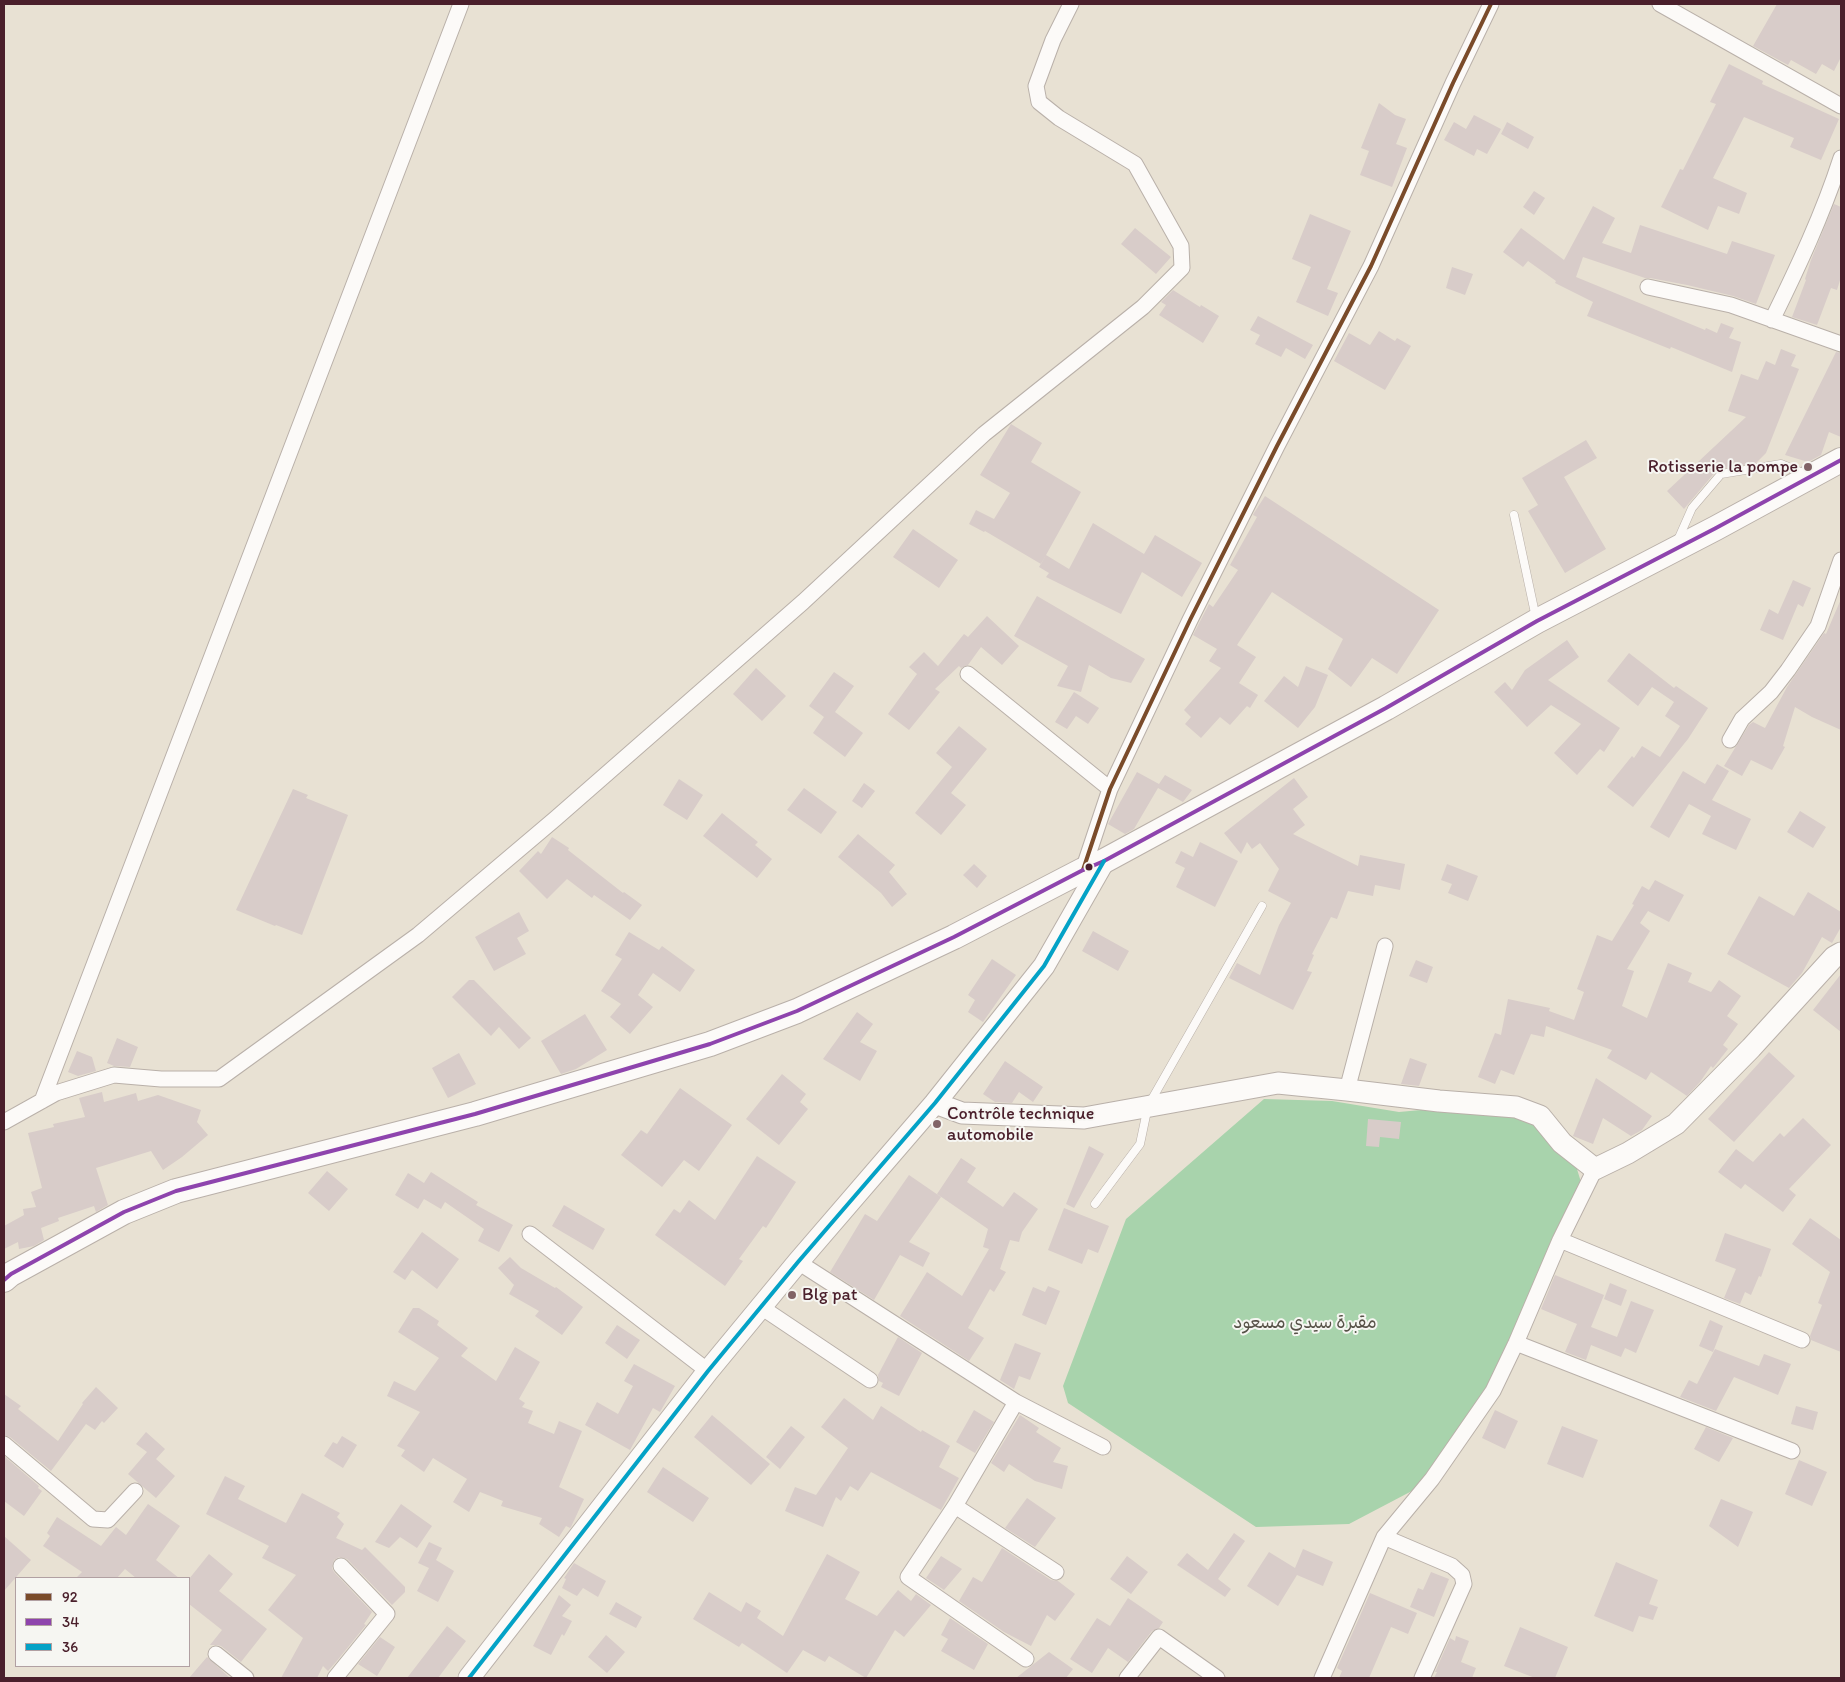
<!DOCTYPE html>
<html>
<head>
<meta charset="utf-8">
<style>
  body { margin:0 }
  #map { position:relative; width:1845px; height:1682px; overflow:hidden; background:#e8e1d3; font-family:Itim,sans-serif }
  canvas { display:block }
  .frame { position:absolute; inset:0; border:5px solid #4a1f2b; pointer-events:none }
  .legend { position:absolute; left:15px; top:1577px; width:175px; height:90px; box-sizing:border-box; background:#f6f6f2; border:1px solid #b1a0a2; margin:0; padding:6px 9px; list-style:none; font-size:15px; color:#4a1f2b }
  .legend li { display:flex; align-items:center; gap:10px; height:25px }
  .legend b { width:25px; border:1px solid #b1a0a2 }
</style>
</head>
<body>
<div id="map">
<canvas width="1845" height="1682"></canvas>
<div class="frame"></div>
<ul class="legend">
<li><b style="height:6px;background:#7a4b2a"></b>92</li>
<li><b style="height:6px;background:#8e44ad"></b>34</li>
<li><b style="height:6px;background:#04a2c6"></b>36</li>
</ul>
</div>
<script>
const ctx = document.querySelector('canvas').getContext('2d');
ctx.lineJoin = 'round';
function fillPath(path, color) {
  ctx.fillStyle = color;
  ctx.fill(path, 'evenodd');
}
function strokePath(path, color, width, dash) {
  ctx.strokeStyle = color;
  ctx.lineWidth = width;
  ctx.lineCap = dash ? 'butt' : 'round';
  ctx.setLineDash(dash || []);
  ctx.stroke(path);
}
function drawText(font, color, halo, rows, align = 'center') {
  ctx.font = font + ' Itim,"Playpen Sans Arabic",sans-serif';
  ctx.lineWidth = 4;
  ctx.setLineDash([]);
  ctx.textBaseline = 'middle';
  ctx.strokeStyle = halo;
  ctx.fillStyle = color;
  for (const [text, x, y, turn = 0] of rows) {
    ctx.save();
    ctx.translate(x, y);
    ctx.rotate((+turn || 0) * Math.PI / 180);
    ctx.textAlign = isNaN(turn) ? turn : align;
    if (halo) ctx.strokeText(text, 0, 0);
    ctx.fillText(text, 0, 0);
    ctx.restore();
  }
}
fillPath(new Path2D(`
  M1264,1099L1332,1101L1399,1112L1465,1106L1528,1116L1573,1156L1584,1192L1526,1333L1429,1482L1349,1524L1256,1527L1068,1403L1063,1386L1126,1219Z`), '#a8d3ac');
fillPath(new Path2D(`
  M1777,4H1841V57L1834,71L1822,64L1816,74L1791,60L1788,65L1753,46Z
  M1729,64L1763,81L1762,84L1839,119L1821,160L1790,147L1794,138L1744,117L1713,178L1747,193L1739,214L1718,206L1708,230L1661,207L1680,169L1683,170L1716,104L1710,102Z
  M1379,103L1395,115L1406,119L1396,144L1407,148L1392,187L1360,175L1369,151L1361,148Z
  M1474,115L1501,129L1487,154L1477,149L1474,156L1444,140L1454,122L1466,129Z
  M1507,122L1534,137L1528,149L1501,134Z
  M1534,191L1545,198L1534,215L1523,207Z
  M1834,204L1841,207V277L1837,290L1831,288L1817,325L1792,317L1806,280L1805,279L1811,260Z
  M1593,206L1615,218L1602,243L1631,253L1640,225L1727,254L1732,241L1775,255L1756,304L1733,296L1687,285L1650,278H1645L1583,257L1576,277L1705,330L1706,328L1717,333L1721,323L1734,328L1729,338L1741,342L1732,372L1671,347L1670,349L1587,316L1593,302L1555,283L1556,281L1528,261L1523,267L1503,252L1521,228L1564,260Z
  M1310,214L1351,231L1327,289L1338,293L1328,316L1296,302L1311,267L1292,259Z
  M1135,228L1171,257L1156,274L1121,244Z
  M1452,267L1473,274L1465,295L1446,288Z
  M1173,290L1200,307L1201,305L1219,316L1203,343L1159,315L1166,305L1161,302Z
  M1258,316L1313,345L1305,359L1286,348L1281,357L1255,344L1260,335L1250,330Z
  M1379,331L1395,341L1397,338L1411,346L1385,390L1334,361L1349,333L1370,345Z
  M1781,349L1796,355L1791,366L1799,369L1766,453L1756,463L1743,465L1735,462L1730,467L1717,470L1684,509L1667,491L1746,417L1728,411L1741,374L1758,380L1766,361L1775,365Z
  M1836,352L1841,353V437L1829,432L1821,455L1808,462L1785,455Z
  M1011,424L1042,443L1031,462L1081,492L1041,564L985,531L984,532L969,524L976,510L994,519L1010,493L980,475Z
  M1586,440L1597,458L1564,477L1606,549L1565,573L1528,511L1538,505L1522,478Z
  M1265,496L1439,610L1397,674L1372,658L1351,687L1328,669L1343,639L1272,592L1237,645L1256,657L1239,683L1258,695L1250,708L1247,706L1230,725L1220,717L1201,738L1185,724L1191,717L1184,710L1221,668L1209,661L1217,649L1193,635L1209,604L1213,607L1238,570L1230,565L1257,517L1253,515L1254,513Z
  M1093,523L1144,554L1155,535L1202,563L1182,597L1142,572L1121,614L1046,577L1049,573L1039,567L1046,555L1069,569Z
  M913,529L958,560L939,588L893,557Z
  M1793,580L1811,588L1803,607L1798,604L1783,640L1760,630L1769,609L1778,614Z
  M1037,596L1145,659L1131,683L1111,678L1089,665L1081,692L1057,686L1068,666L1014,636Z
  M1841,599V730L1812,717L1795,707L1783,746L1785,747L1772,770L1751,760L1742,776L1724,766L1749,725L1753,722L1765,728L1787,687L1824,633L1826,634Z
  M987,616L1019,646L1002,665L981,647L968,665L961,668L959,666L935,689L940,692L909,730L888,714L917,674L909,667L924,652L938,666L964,634L968,637Z
  M1567,640L1579,657L1548,680L1620,728L1604,752L1600,749L1577,775L1554,753L1581,724L1551,705L1527,727L1494,692L1505,682L1512,690L1525,670Z
  M1629,653L1674,688L1676,686L1708,708L1688,739L1633,807L1607,787L1632,756L1634,758L1642,746L1660,757L1680,726L1665,716L1674,702L1652,687L1638,706L1607,681Z
  M1306,666L1328,675L1315,707L1298,728L1264,701L1284,676L1298,687Z
  M756,668L786,696L762,721L733,694Z
  M834,672L854,686L835,712L863,733L845,757L813,733L824,717L809,706Z
  M1074,692L1099,708L1088,724L1076,716L1067,729L1055,722Z
  M959,726L987,749L951,793L966,805L941,835L915,813L952,767L936,753Z
  M1717,764L1729,771L1712,800L1751,819L1736,850L1702,834L1711,816L1689,804L1669,838L1650,827L1683,771L1705,784Z
  M1137,772L1159,784L1165,775L1192,790L1183,802L1158,788L1134,829L1125,834L1108,824Z
  M1294,778L1308,797L1293,809L1305,825L1293,834L1358,866L1360,855L1405,864L1400,890L1375,885L1373,896L1348,891L1337,919L1331,917L1312,954L1314,955L1307,971L1312,972L1293,1010L1229,978L1237,963L1260,975L1279,925L1291,903L1268,891L1279,869L1260,843L1252,849L1247,842L1241,854L1224,833Z
  M679,779L703,795L687,820L663,805Z
  M864,783L875,791L862,808L852,801Z
  M804,788L837,812L821,834L787,810Z
  M293,789L308,795L306,798L348,815L302,935L276,925L275,926L236,910Z
  M1800,811L1826,827L1813,848L1787,832Z
  M722,813L758,842L755,845L772,859L757,878L703,836Z
  M858,834L895,865L889,872L907,894L892,907L881,893L838,857Z
  M552,837L569,848L568,850L623,893L624,892L642,905L630,920L594,895L592,898L567,879L547,899L519,871L538,851L541,854Z
  M1200,842L1238,861L1215,907L1176,887L1185,868L1175,863L1181,851L1193,857Z
  M974,864L987,876L977,888L963,875Z
  M1447,864L1478,876L1468,901L1448,893L1452,884L1441,880Z
  M1655,880L1684,895L1669,922L1648,911L1640,923L1650,931L1627,969L1634,971L1622,1006L1647,1018L1668,963L1692,973L1688,982L1711,992L1719,980L1741,996L1727,1016L1738,1024L1723,1045L1728,1049L1713,1068L1711,1066L1700,1082L1687,1096L1651,1072L1646,1080L1607,1058L1612,1050L1546,1026L1544,1037L1531,1034L1514,1075L1501,1070L1495,1084L1478,1077L1495,1033L1501,1035L1508,999L1550,1008L1549,1011L1574,1020L1584,992L1577,989L1597,935L1612,941L1634,905L1632,904L1642,886L1649,890Z
  M1808,892L1841,912V927L1832,943L1822,937L1802,973L1789,988L1727,954L1759,896L1794,916Z
  M519,912L529,931L517,938L526,954L494,971L475,937Z
  M1093,931L1129,951L1118,971L1082,951Z
  M629,932L659,950L662,946L695,970L680,992L653,973L638,995L653,1007L630,1034L610,1017L621,1004L601,991L622,959L615,955Z
  M992,959L1016,975L983,1022L968,1012L975,1000L968,995Z
  M1416,960L1433,967L1427,983L1409,976Z
  M1841,974V1032L1813,1010Z
  M469,980H474L531,1038L519,1049L499,1027L491,1036L452,997Z
  M857,1012L873,1024L860,1042L877,1051L860,1081L823,1059Z
  M585,1014L607,1050L576,1069L561,1074L541,1041Z
  M117,1038L138,1047L130,1067L114,1066L107,1063Z
  M77,1051L92,1057L96,1071L78,1076L68,1072Z
  M1769,1052L1795,1076L1734,1142L1708,1119Z
  M459,1053L476,1084L448,1098L432,1068Z
  M1410,1058L1427,1064L1419,1086L1401,1084Z
  M1005,1061L1043,1087L1033,1102L1019,1092L1012,1103L995,1102L983,1094Z
  M782,1074L806,1094L800,1102L808,1109L779,1145L746,1119Z
  M1596,1078L1652,1116L1642,1130L1631,1136L1603,1118L1593,1144L1573,1136Z
  M680,1088L732,1125L699,1171L684,1160L662,1187L621,1155L641,1130L647,1134Z
  M102,1092L104,1102L136,1093L138,1101L158,1095L201,1110L197,1122L208,1135L182,1157L163,1170L151,1151L96,1168L108,1205L96,1212L94,1206L58,1218L59,1221L41,1228L44,1240L34,1246L19,1249L18,1242L4,1249V1226L24,1215L23,1209L36,1207L31,1192L42,1188L28,1133L54,1127L53,1124L85,1117L79,1098Z
  M1803,1118L1831,1145L1789,1189L1796,1195L1783,1212L1745,1184L1741,1189L1718,1172L1736,1149L1753,1162L1780,1133L1784,1137Z
  M1368,1119L1401,1122L1399,1139L1380,1137L1379,1147L1366,1146Z
  M1089,1146L1104,1154L1074,1208L1066,1204Z
  M757,1156L796,1182L766,1228L763,1226L739,1259L743,1261L725,1286L655,1235L674,1209L680,1213L689,1200L715,1220Z
  M961,1158L976,1168L967,1182L1003,1207L1014,1192L1038,1209L1022,1232L1019,1242L1010,1240L1000,1269L1006,1272L994,1292L990,1289L968,1328L984,1338L969,1361L900,1316L927,1272L962,1296L989,1249L983,1247L988,1229L937,1194Z
  M327,1171L348,1189L329,1211L308,1193Z
  M431,1172L478,1202L476,1205L513,1225L499,1252L478,1241L484,1229L445,1202L441,1209L424,1199L418,1209L395,1195L408,1173L424,1183Z
  M909,1175L941,1197L909,1242L930,1253L923,1267L900,1255L874,1300L830,1272L865,1214L877,1221Z
  M564,1205L605,1229L593,1250L552,1226Z
  M1064,1208L1109,1226L1098,1253L1088,1249L1082,1264L1048,1250Z
  M1810,1218L1841,1240V1352L1811,1340L1810,1336L1822,1305L1818,1303L1830,1272L1792,1244Z
  M422,1232L459,1259L437,1289L412,1270L405,1280L393,1272Z
  M1725,1233L1771,1249L1761,1277L1759,1276L1751,1295L1745,1292L1740,1304L1724,1298L1736,1269L1715,1261Z
  M510,1257L521,1268L555,1288L556,1287L583,1307L562,1335L535,1316L539,1311L509,1294L514,1285L498,1268Z
  M1555,1275L1604,1295L1591,1327L1617,1337L1631,1301L1654,1310L1636,1353L1625,1348L1621,1357L1591,1345L1586,1360L1565,1352L1577,1324L1541,1309Z
  M1610,1283L1627,1290L1621,1306L1604,1299Z
  M1048,1286L1060,1291L1046,1325L1022,1315L1033,1287L1045,1292Z
  M413,1308H419L439,1321L437,1325L468,1348L461,1356L496,1381L515,1347L540,1362L519,1399L525,1403L522,1407L533,1411L528,1423L554,1434L559,1421L582,1431L559,1487L584,1499L571,1527L570,1528L566,1526L559,1537L539,1524L542,1518L501,1506L503,1501L480,1492L469,1512L453,1502L467,1479L433,1458L424,1472L401,1456L405,1450L397,1446L420,1412L387,1396L394,1381L415,1391L439,1358L398,1332Z
  M1710,1320L1723,1326L1713,1352L1699,1346Z
  M617,1325L640,1340L627,1359L605,1343Z
  M898,1337L922,1353L899,1396L881,1387L883,1383L879,1381L878,1375Z
  M1015,1343L1041,1353L1030,1380L1019,1376L1014,1389L1000,1380Z
  M1715,1349L1759,1366L1764,1354L1791,1364L1778,1395L1734,1377L1716,1411L1680,1397L1689,1380L1697,1384Z
  M634,1364L675,1386L660,1412L653,1408L630,1450L585,1425L597,1402L618,1414L633,1386L624,1381Z
  M96,1387L118,1408L104,1423L102,1421L95,1430L86,1424L51,1471L10,1437L4,1435V1394L21,1406L18,1409L58,1441L83,1404L82,1403Z
  M844,1398L873,1420L881,1406L921,1432L922,1430L950,1446L939,1467L959,1478L941,1510L871,1472L858,1491L850,1486L841,1501L836,1497L823,1527L785,1511L795,1487L816,1495L848,1448L821,1427Z
  M1796,1406L1818,1412L1813,1430L1791,1424Z
  M974,1410L994,1422L975,1453L956,1442Z
  M1495,1410L1518,1421L1505,1449L1482,1438Z
  M712,1415L770,1464L751,1485L694,1437Z
  M1020,1415L1039,1428L1036,1432L1061,1448L1053,1462L1068,1466L1062,1489L1035,1481L1009,1464L1004,1472L991,1463Z
  M791,1426L805,1437L780,1469L766,1457Z
  M1562,1426L1598,1440L1583,1478L1547,1464Z
  M1706,1427L1733,1438L1719,1462L1694,1449Z
  M146,1432L165,1449L156,1459L175,1476L156,1498L128,1474L147,1452L136,1444Z
  M342,1436L357,1445L343,1468L324,1456L333,1442L337,1444Z
  M4,1456L39,1486L38,1488L42,1491L24,1516L4,1501Z
  M1799,1460L1827,1472L1812,1506L1785,1494Z
  M663,1467L709,1498L693,1522L647,1492Z
  M225,1476L245,1486L238,1499L286,1523L302,1493L340,1513L337,1517L344,1524L336,1538L362,1550L365,1547L405,1587V1592L392,1605L347,1559L339,1557L334,1560L332,1568L334,1572L372,1612L364,1624L366,1625L336,1662L328,1671L323,1666L317,1678H281L303,1638L268,1610L296,1575L262,1558L269,1546L206,1514Z
  M1027,1498L1056,1518L1035,1547L1005,1528Z
  M1721,1499L1753,1512L1738,1547L1709,1526Z
  M148,1504L180,1526L156,1560L179,1578H136L125,1569L117,1578H76L82,1572L43,1546L50,1536L47,1533L57,1517L101,1546L116,1527L126,1535Z
  M401,1504L432,1526L417,1548L400,1537L389,1548L375,1542Z
  M1234,1533L1245,1541L1218,1579L1231,1589L1225,1597L1177,1565L1187,1553L1208,1570Z
  M4,1536L31,1560L4,1591Z
  M429,1542L442,1548L436,1560L454,1571L438,1602L417,1591L429,1568L418,1563Z
  M1002,1548L1051,1580L1058,1581L1075,1594L1055,1621L1047,1615L1031,1646L1004,1632L959,1601L973,1577L982,1582Z
  M1303,1549L1333,1562L1323,1586L1297,1575L1278,1606L1247,1586L1269,1552L1295,1568Z
  M209,1554L233,1574L219,1591L267,1629L241,1662L221,1646L217,1645H210L222,1630L189,1604V1579Z
  M827,1554L860,1572L845,1599L877,1616L898,1590L911,1601L916,1594L931,1605L904,1637L895,1630L866,1678L829,1656L825,1662L803,1650L787,1673L742,1643L739,1647L693,1619L709,1592L741,1612L746,1602L761,1611L757,1618L783,1636Z
  M941,1556L962,1569L944,1590L926,1578Z
  M1127,1556L1148,1572L1131,1594L1110,1579Z
  M1616,1562L1658,1580L1649,1604L1658,1607L1653,1620L1639,1616L1633,1632L1594,1616Z
  M574,1563L606,1581L598,1597L583,1588L577,1596L562,1588L566,1579L564,1578Z
  M1431,1572L1449,1579L1434,1617L1410,1607L1418,1588L1423,1590Z
  M1370,1593L1417,1613L1408,1634L1391,1627L1369,1678H1339L1342,1671L1337,1668Z
  M559,1595L571,1605L562,1616L572,1621L564,1636L562,1634L551,1655L533,1646Z
  M1128,1598L1163,1622L1159,1628L1152,1631L1128,1662L1108,1648L1092,1673L1070,1659L1097,1618L1110,1626Z
  M616,1602L642,1617L636,1628L609,1614Z
  M950,1618L988,1644L974,1670L941,1651L948,1639L941,1635Z
  M447,1626L466,1641L438,1678H407Z
  M1520,1627L1568,1647L1555,1678H1535L1504,1666Z
  M606,1635L625,1652L607,1673L588,1657Z
  M1456,1636L1469,1641L1461,1662L1476,1668L1472,1678H1434L1437,1672H1435L1450,1638L1455,1641Z
  M380,1637L395,1647L377,1676L358,1664Z
  M1049,1652L1073,1669L1066,1678H1016Z
  M207,1657L229,1677L228,1678H189Z`), '#d8ccc9');
const lane = new Path2D(`
  M1514,515L1536,618
  M1677,542L1692,508L1721,474L1781,464L1805,474
  M1095,1204L1140,1144L1148,1106L1262,906`);
const street = new Path2D(`
  M1660,4L1841,106
  M1648,287L1731,305L1841,344
  M1772,320C1798,267 1823,214 1841,158
  M968,674L1110,789
  M1730,740L1742,719L1771,692L1788,670L1818,626L1841,560
  M1083,870L1110,789L1190,620L1277,446L1371,266L1453,83L1491,4
  M1347,1090L1385,946
  M42,1101L461,4
  M4,1122L56,1093L114,1075L161,1079H219L418,935L555,819L803,602L984,434L1143,307L1182,268L1181,246L1135,164L1059,118L1039,102L1036,86L1053,40L1071,4
  M530,1234L708,1371
  M1560,1240L1802,1340
  M798,1262L1016,1402L1103,1447
  M761,1307L870,1380
  M1516,1343L1792,1451
  M1016,1402L955,1506L908,1577L1026,1659
  M4,1444L93,1519L108,1520L135,1491
  M955,1506L1056,1572
  M1384,1537L1452,1566L1462,1575L1464,1584L1422,1678
  M216,1654L246,1678
  M335,1678L387,1614L341,1566
  M1127,1678L1159,1637L1217,1678
  M1322,1678L1384,1537L1432,1479L1493,1391L1516,1343L1560,1240L1595,1169`);
const secondary = new Path2D(`
  M935,1103L962,1113L1084,1118L1278,1083L1347,1090L1439,1101L1516,1107L1540,1116L1562,1143L1595,1169L1628,1153L1676,1124L1751,1048L1834,957L1841,953
  M469,1678L708,1371L798,1262L935,1103L1044,966L1104,861`);
const primary = new Path2D(`
  M4,1280L11,1274L124,1212L176,1191L475,1114L710,1044L797,1011L954,937L1083,870L1104,861L1386,708L1537,621L1716,528L1841,460`);
strokePath(lane, '#b9b0a9', 9);
strokePath(street, '#b9b0a9', 17);
strokePath(secondary, '#b9b0a9', 23);
strokePath(primary, '#b9b0a9', 26);
strokePath(lane, '#fcfaf8', 8);
strokePath(street, '#fcfaf8', 15);
strokePath(secondary, '#fcfaf8', 21);
strokePath(primary, '#fcfaf8', 24);
strokePath(new Path2D(`
  M1083,870L1110,789L1190,620L1277,446L1371,266L1453,83L1491,4`), '#7a4b2a', 4);
strokePath(new Path2D(`
  M4,1280L11,1274L124,1212L176,1191L475,1114L710,1044L797,1011L954,937L1083,870L1104,861L1386,708L1537,621L1716,528L1841,460`), '#8e44ad', 4);
strokePath(new Path2D(`
  M469,1678L708,1371L798,1262L935,1103L1044,966L1104,861`), '#04a2c6', 4);
for (const [x, y, r, color] of [
  [1808,467,5,"#816366"],
  [1089,867,4.5,"#4a1f2b"],
  [937,1124,5,"#816366"],
  [792,1295,5,"#816366"]
]) {
  const dot = new Path2D();
  dot.arc(x, y, r, 0, 2 * Math.PI);
  ctx.fillStyle = color;
  ctx.fill(dot);
  strokePath(dot, '#f6f6f2', 2);
}
drawText('18px', '#4a1f2b', '#f6f6f2', [
  ["Rotisserie la pompe",1798,467,"right"],
  ["Contrôle technique",947,1114],
  ["automobile",947,1135],
  ["Blg pat",802,1295]
], 'left');
drawText('18px', '#575248', '#f6f6f2', [
  ["مقبرة سيدي مسعود",1305,1323]
]);
</script>
</body>
</html>
